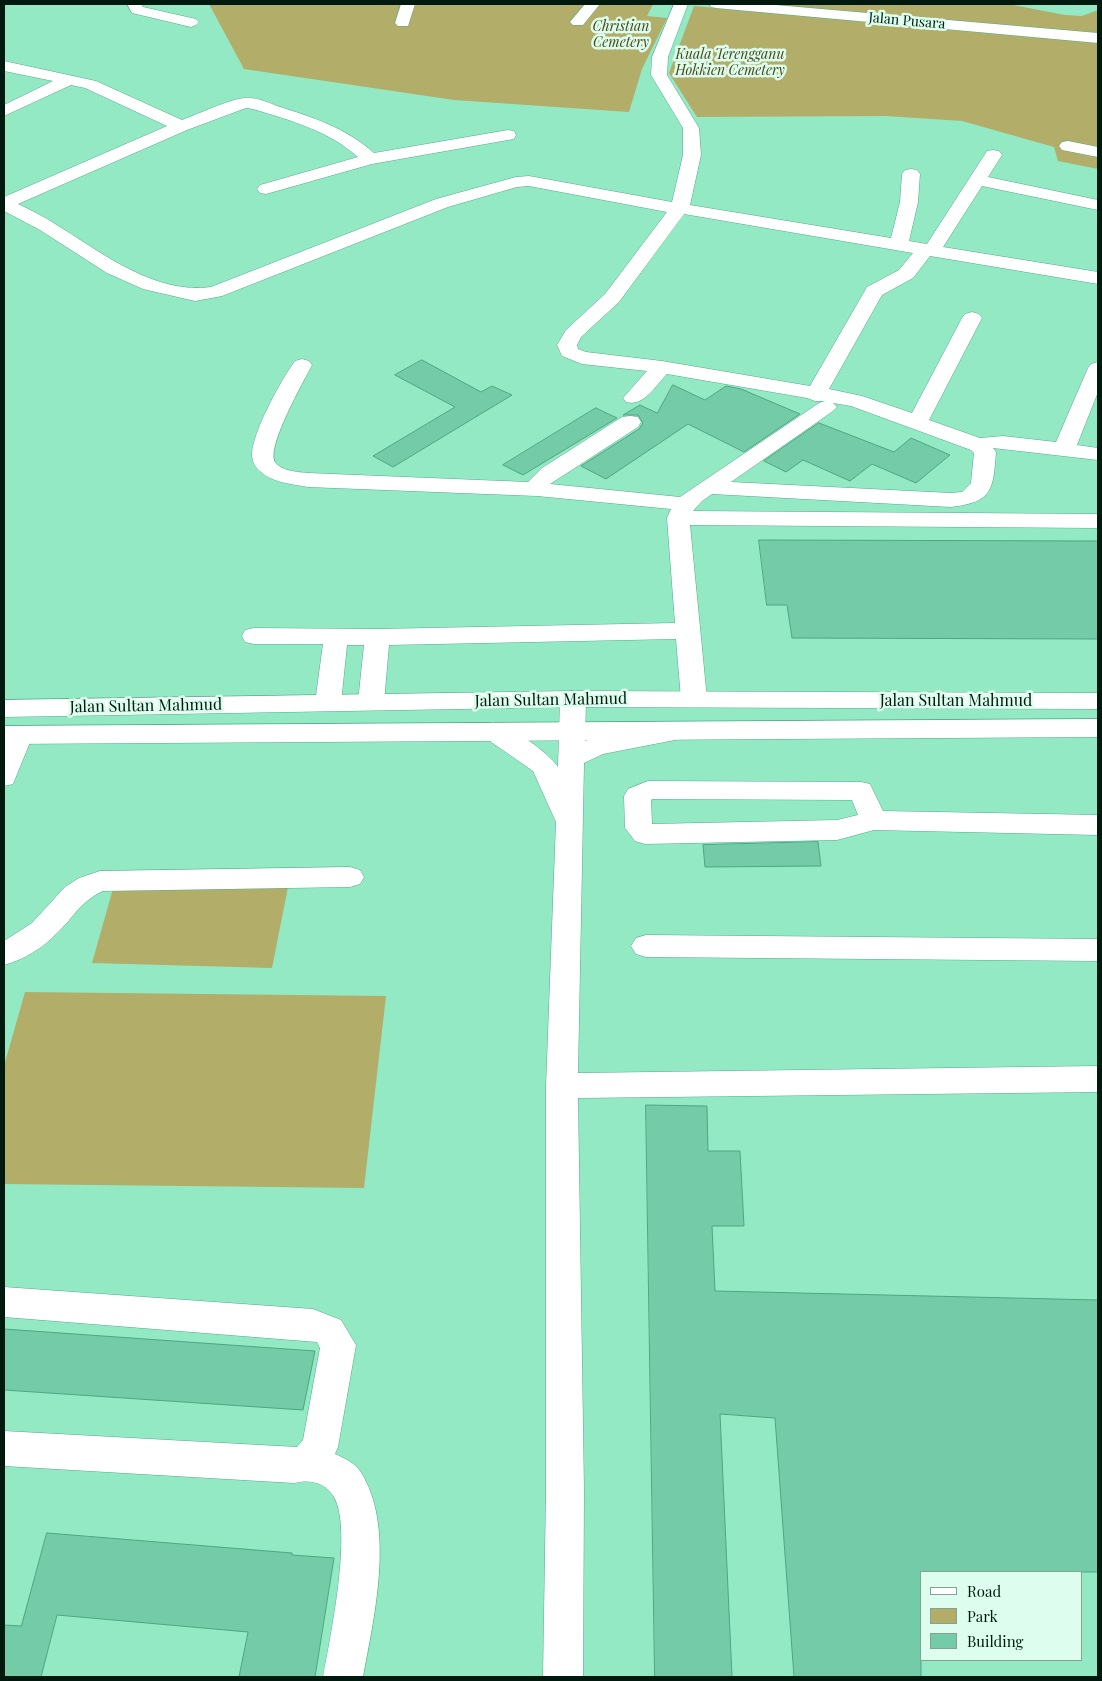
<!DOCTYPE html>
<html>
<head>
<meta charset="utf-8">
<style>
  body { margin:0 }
  #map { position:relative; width:1102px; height:1681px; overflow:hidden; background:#92e9c4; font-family:"Playfair Display",serif }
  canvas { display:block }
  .frame { position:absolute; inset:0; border:5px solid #00190f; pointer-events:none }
  .legend { position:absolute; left:920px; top:1571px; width:162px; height:90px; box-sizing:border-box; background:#ddfeee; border:1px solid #85a295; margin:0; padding:6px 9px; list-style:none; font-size:15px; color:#00190f }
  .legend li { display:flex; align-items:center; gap:10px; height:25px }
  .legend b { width:25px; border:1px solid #85a295 }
</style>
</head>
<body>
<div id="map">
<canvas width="1102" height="1681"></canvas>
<div class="frame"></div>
<ul class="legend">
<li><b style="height:6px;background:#fff"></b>Road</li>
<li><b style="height:14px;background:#b2ae69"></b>Park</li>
<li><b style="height:14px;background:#74cba8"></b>Building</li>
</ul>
</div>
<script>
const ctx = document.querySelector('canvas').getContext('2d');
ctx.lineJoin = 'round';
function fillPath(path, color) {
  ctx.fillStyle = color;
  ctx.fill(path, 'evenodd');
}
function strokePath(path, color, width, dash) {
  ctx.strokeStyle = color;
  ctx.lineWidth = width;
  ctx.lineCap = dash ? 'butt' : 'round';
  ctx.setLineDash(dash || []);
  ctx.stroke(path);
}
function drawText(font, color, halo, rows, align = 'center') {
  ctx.font = font + ' "Playfair Display",serif';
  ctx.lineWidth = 5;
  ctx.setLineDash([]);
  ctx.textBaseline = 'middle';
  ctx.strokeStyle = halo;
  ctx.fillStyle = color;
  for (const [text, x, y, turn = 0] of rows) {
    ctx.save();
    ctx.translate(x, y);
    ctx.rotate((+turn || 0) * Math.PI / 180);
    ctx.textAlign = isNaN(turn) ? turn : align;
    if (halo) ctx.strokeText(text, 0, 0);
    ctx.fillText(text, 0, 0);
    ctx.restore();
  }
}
fillPath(new Path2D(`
  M209,4H653L647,16L667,18L642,69L629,112L454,100L244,69Z
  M747,4H1008L1065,15L1082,16L1098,10V35Z
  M694,6L1098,43V169L1058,161L1054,147L962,121L886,116L697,117L669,73Z
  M116,878L289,882L272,968L92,963Z
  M25,992L386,996L364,1188L4,1184V1066Z`), '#b2ae69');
const building = new Path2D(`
  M422,360L481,392L492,386L512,395L393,467L373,456L455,407L395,375Z
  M673,385L705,400L726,386L741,389L800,414L744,452L688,424L606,479L581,466L639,429L643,423L638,415H623L640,405L657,413Z
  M596,408L617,418L523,475L503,465Z
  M819,423L894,452L911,438L950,455L916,483L872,464L850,481L803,460L786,472L764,461Z
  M759,540L1098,541V639L792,638L787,605H767Z
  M818,842L821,866L705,867L703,845Z
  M646,1105L707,1106L708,1151H740L744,1226H712L715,1291L1098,1300V1572H921V1677H794L775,1418L720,1414L732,1677H655Z
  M4,1329L315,1351L303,1410L4,1390Z
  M47,1533L292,1553V1555L334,1558L315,1677H239L248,1632L57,1615L41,1677H4V1625L21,1626Z`);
fillPath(building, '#74cba8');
strokePath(building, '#4ea583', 1);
const minor = new Path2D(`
  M127,4H141L143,7L196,19L199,22L196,25L191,27L132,13Z
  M401,4H415L408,26H398L395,23Z
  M585,4H600L583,25H573L570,22Z
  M674,4H688L668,57L667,75L699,128L701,155L690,205L891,238L900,202L902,174L905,170L911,169L917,170L920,174L918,202L909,241L927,244L987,151L993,150L999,151L1002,155L988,177L1098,200V210L982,186L943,247L1098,272V284L930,256L913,278L882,295L829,389L862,396L912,413L962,318L965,314L972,312L979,314L982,318L929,420L980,438L1003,436L1056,442L1088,368L1091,364L1098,362V392L1077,445L1098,448V460L993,448L996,452C993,490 993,502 951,507L712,494L702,501L693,511L1098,514V528L690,525L707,699L703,705L694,707L685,705L681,699L676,639L389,645L384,702L380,708L371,710L362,708L358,702L364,645H347L341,703L337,709L328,711L319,709L315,703L323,644H254L245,642L242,636L245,630L254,628L377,629L675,623L667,518L671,509L537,496L308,487C293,484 273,483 261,472C256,468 252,462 252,455C252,433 281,380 295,361L302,359L309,361L312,365C304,381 266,447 275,462C281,471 298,472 308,473L528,482L542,468L622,417L630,416L638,417L641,422L638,427L550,484L680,497L819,403L825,401H815L807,398L667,374C655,386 644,407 626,402L623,398L647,371L582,364L562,356L557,345L566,330L605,294L667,212L529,186L517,187L448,207L222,296L195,301L143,289L107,273L40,230L4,211V197L167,126L85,88L71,85L4,116V105L53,81L4,71V61L96,81L182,120C198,114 228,100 244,98C255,97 267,102 277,106C312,117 346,128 374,153L508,130L514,131L516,135L514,139L508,140L372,164L266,194L260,193L257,189L260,185L358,157C329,131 290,120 253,109L246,108L187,130L18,204C30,210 43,216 55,224C101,252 154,295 211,287L436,199L516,177L529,176L672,202L683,155V128L651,75L652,57ZM684,214L913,253L899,270L867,287L810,386L662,361L586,352L578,349L577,345L581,337L619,302ZM833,403L851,406L971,450L974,453L971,483L962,492L951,493L731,482L833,411L837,407Z
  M709,4H764L1098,33V43L716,8L711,7Z
  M1068,141L1098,147V157L1062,150L1059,146L1062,142Z
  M573,691L582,693L586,699L585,741L597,737L671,724L680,727L684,733L680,739L603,754L584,763L578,1073L1098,1066V1092L578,1098L584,1491L583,1677H543L546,1491V1086L556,822L533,771L484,737L480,731L484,725C488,724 491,722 495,723C510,725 551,755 558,767L560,699L564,693Z
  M20,726L29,729L33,735L13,784L4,786V743L11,729Z
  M648,781L861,782L870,784L883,811L1098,815V835L874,830L837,840L645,844L635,841L625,828L624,796L628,789ZM652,799L852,800L858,815L837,820L652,824L651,800Z
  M350,867L360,870L364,877L360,884L350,887L103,891C82,900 73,918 57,933C43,948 23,960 4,965V941L32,923L65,887L79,878L100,871Z
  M646,935L1098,939V961L646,957L636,954L631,946L636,938Z
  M4,1287L313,1309L341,1320L356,1345L338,1447L335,1454C344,1458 355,1463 360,1471C396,1526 374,1617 363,1677H323C330,1639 353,1530 334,1497C325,1482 310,1479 294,1483L4,1466V1431L297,1447L303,1440L320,1348L317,1342L4,1317Z`);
const major = new Path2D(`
  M573,691L1098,693V709L573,707L4,717V700Z
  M1098,719V737L4,744V726Z`);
strokePath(minor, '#54ab89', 1);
strokePath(major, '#54ab89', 1);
fillPath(minor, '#fff');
fillPath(major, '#fff');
drawText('14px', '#00190f', '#ddfeee', [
  ["Jalan Pusara",907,21,5]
]);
drawText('italic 14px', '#494617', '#ddfeee', [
  ["Christian",621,27],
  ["Cemetery",621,43],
  ["Kuala Terengganu",730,55],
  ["Hokkien Cemetery",730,71]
]);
drawText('16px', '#00190f', '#ddfeee', [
  ["Jalan Sultan Mahmud",551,700,-1],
  ["Jalan Sultan Mahmud",956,701],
  ["Jalan Sultan Mahmud",146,706,-1]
]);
</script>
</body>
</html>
